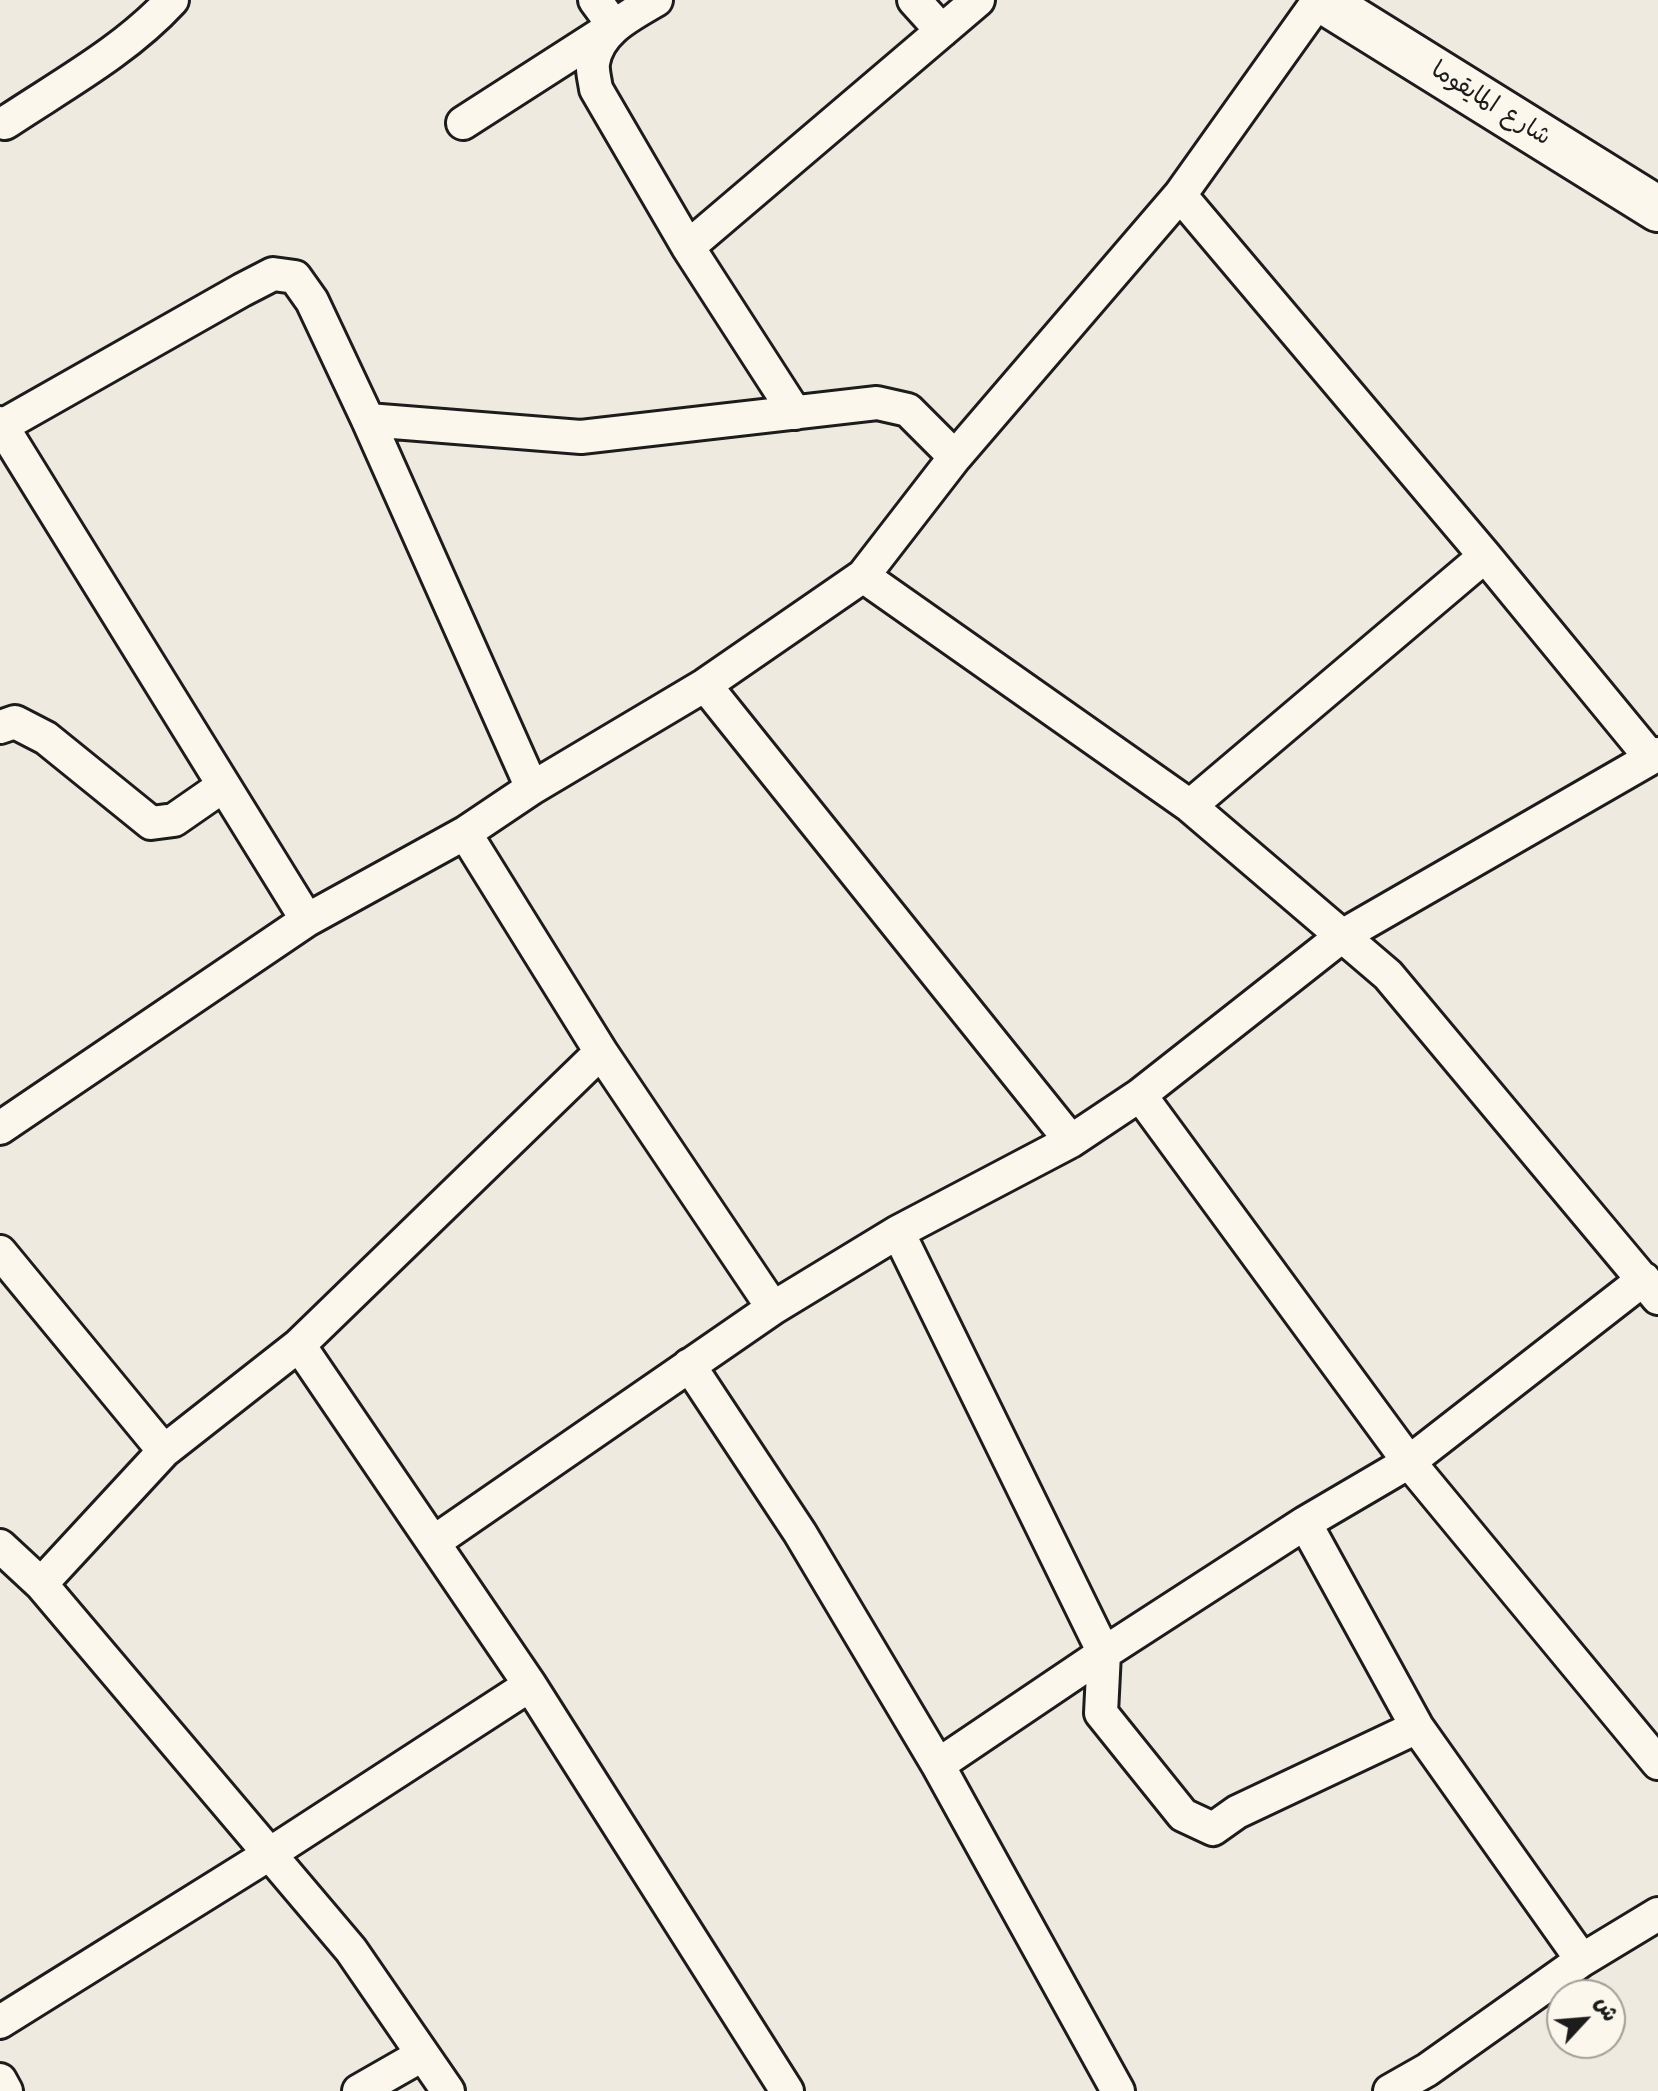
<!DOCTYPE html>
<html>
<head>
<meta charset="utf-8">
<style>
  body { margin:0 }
  #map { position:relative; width:1658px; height:2091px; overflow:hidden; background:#eeeadf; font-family:"Architects Daughter","Playpen Sans Arabic",sans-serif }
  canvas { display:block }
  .north { position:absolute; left:1546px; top:1979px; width:80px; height:80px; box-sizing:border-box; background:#fbf7ec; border:2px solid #a29f99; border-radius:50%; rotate:64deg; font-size:22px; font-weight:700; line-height:32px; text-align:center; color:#1c1c1c }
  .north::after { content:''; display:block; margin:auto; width:28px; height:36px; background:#1c1c1c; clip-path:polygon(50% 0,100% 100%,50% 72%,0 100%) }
</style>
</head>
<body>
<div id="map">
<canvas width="1658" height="2091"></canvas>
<div class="north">ش</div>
</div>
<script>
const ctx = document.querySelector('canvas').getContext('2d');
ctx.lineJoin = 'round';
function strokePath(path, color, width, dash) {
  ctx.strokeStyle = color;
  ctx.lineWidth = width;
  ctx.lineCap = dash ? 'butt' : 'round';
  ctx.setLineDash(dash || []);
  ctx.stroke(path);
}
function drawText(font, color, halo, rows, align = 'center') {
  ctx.font = font + ' "Architects Daughter","Playpen Sans Arabic",sans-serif';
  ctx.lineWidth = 7;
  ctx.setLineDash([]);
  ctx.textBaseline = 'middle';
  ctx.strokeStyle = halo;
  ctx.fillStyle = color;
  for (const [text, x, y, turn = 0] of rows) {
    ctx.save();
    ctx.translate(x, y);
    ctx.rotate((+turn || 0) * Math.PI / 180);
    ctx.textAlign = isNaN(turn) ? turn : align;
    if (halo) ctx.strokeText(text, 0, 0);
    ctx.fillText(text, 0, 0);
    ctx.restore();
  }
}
const street = new Path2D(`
  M656,0C631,15 598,30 593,63C592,71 595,81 596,89L688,247L795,413
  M914,0L942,31
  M5,123C62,85 125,51 172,0
  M463,123L614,26L595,0
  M1180,195L1485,556L1651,758
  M688,247L978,0
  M368,420L581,437L877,403L908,410L955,457
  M0,423L307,920
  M2,426L242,290L273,274L295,277L312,301L368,420L532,788
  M863,576L1190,806L1388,975L1658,1298
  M705,685L1071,1141
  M0,727L15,722L46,738L151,823L174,820L223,786
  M1190,806L1485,556
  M465,833L601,1052L773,1308
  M1140,1095L1409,1462L1658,1763
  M0,1128L307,920L465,833L532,788L705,685L863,576L955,457L1180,195L1319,0
  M898,1232L1104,1653L1101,1713L1183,1815L1213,1829L1237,1812L1417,1727
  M0,1252L164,1451
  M299,1345L530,1685L787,2091
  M689,1365L800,1533L938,1765L1118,2091
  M1305,1523L1417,1727L1582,1960
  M434,1542L773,1308L898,1232L1071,1141L1140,1095L1342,936L1658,754
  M0,1546L41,1584L351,1950L448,2091
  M41,1584L164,1451L299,1345L601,1052
  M938,1765L1104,1653L1305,1523L1409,1462L1644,1279
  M0,2022L271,1853L530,1685
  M0,2080L6,2091
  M359,2091L422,2055
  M1390,2091L1427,2070L1582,1960L1658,1914`);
const secondary = new Path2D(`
  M1322,0L1658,209`);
strokePath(street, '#1c1c1c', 38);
strokePath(secondary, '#1c1c1c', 50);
strokePath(street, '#fbf7ec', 32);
strokePath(secondary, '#fbf7ec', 44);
drawText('24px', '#1c1c1c', '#fbf7ec', [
  ["شارع المايقوما",1490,105,32]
]);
</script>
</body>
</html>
